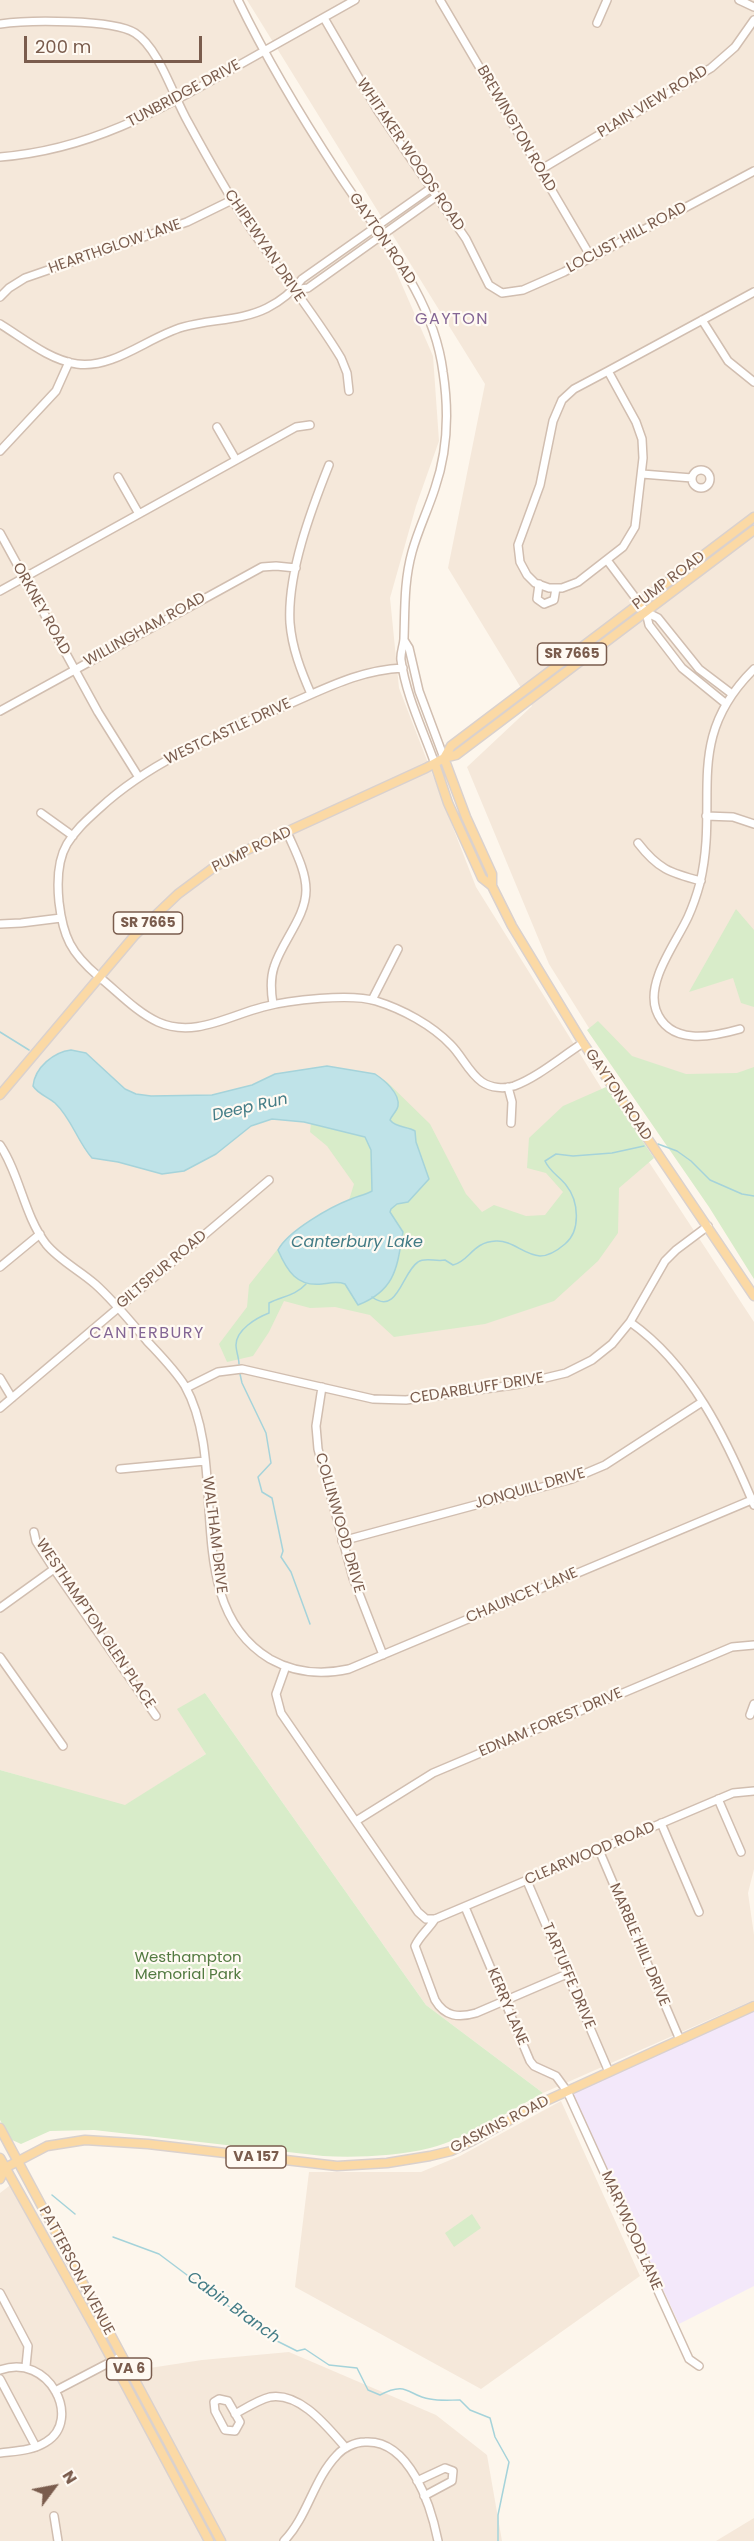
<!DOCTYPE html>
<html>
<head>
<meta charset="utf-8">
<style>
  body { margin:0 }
  #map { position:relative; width:754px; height:2541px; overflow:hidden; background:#fdf6ec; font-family:Poppins,sans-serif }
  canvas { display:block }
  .north { position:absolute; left:24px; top:2457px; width:60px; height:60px; -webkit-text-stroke:4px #fffaf3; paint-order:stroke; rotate:58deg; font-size:16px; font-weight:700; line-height:24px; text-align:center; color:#7a5c4d }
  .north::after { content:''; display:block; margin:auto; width:21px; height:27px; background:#7a5c4d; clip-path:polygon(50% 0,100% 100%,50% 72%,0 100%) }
  .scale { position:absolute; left:24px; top:36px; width:178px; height:27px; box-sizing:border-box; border:3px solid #7a5c4d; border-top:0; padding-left:8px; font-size:18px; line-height:21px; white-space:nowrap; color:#7a5c4d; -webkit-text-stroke:4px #fffaf3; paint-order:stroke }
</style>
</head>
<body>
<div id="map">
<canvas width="754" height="2541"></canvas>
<div class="north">N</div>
<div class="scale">200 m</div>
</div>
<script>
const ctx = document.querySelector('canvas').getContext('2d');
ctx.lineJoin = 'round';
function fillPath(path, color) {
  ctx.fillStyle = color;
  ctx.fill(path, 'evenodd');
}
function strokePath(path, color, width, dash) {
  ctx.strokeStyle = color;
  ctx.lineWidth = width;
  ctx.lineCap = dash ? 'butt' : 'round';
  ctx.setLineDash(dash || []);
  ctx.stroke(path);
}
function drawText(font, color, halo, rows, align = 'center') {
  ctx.font = font + ' Poppins,sans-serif';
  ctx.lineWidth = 4.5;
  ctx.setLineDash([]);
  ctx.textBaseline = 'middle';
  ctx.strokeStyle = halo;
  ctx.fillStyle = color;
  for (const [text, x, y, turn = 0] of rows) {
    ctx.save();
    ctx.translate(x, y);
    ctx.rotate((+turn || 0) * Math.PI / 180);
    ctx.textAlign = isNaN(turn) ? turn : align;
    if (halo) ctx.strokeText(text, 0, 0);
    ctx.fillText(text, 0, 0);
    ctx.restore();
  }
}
fillPath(new Path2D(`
  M0,0H233L395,269L433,356L439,441L416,506L390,598L399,688L476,887L620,1118L754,1322V1869L748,1893L754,1935V2000L543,2093L426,2005L205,1693L206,1754L125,1806L0,1770Z
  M247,0H754V1102L609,1060L549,964L467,767L532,706L448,568L485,384Z
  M561,2101L640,2276L481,2389L295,2287L309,2172H421L460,2156Z
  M13,2183L209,2541H0V2193Z
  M289,2352L436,2415L487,2455L502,2541H221L130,2371L202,2360Z
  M754,2518V2541H716Z`), '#f5e8da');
fillPath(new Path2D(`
  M754,2009V2286L679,2324L573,2094Z`), '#f3e8fa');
fillPath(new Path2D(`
  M736,909L754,930V1007L741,1003L733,978L689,992Z
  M598,1021L632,1056L686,1074L737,1073L754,1067V1279L709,1207L587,1030Z
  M375,1074L387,1082L430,1124L466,1194L482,1212L494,1205L526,1216L545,1215L563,1192L546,1173L527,1168L529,1138L563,1106L606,1087L654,1158L619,1188L618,1233L598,1261L554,1301L485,1324L394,1337L370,1315L335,1307L310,1308L284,1301L269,1332L253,1356L227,1362L219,1344L247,1307L249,1285L284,1241L302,1226L349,1200L354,1184L327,1146L310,1132L311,1123Z
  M205,1693L426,2005L543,2093C507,2112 469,2138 430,2148C397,2156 356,2158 323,2156L94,2130L50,2131L21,2144L10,2139L0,2120V1770L125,1805L206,1754L177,1709Z
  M472,2214L481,2228L454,2247L445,2233Z`), '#d8ecc9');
const water = new Path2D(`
  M71,1050L86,1053L125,1089L136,1094L151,1096L212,1095L252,1085L275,1074L327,1066L375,1074C384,1080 400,1093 398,1106C397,1111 392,1115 390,1120C396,1128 407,1126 415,1131L416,1142L429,1179L408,1202L397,1204L391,1209L390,1212L403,1232C397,1267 396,1290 358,1305L345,1284C337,1281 330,1283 322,1284C297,1287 287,1271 278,1250C288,1231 330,1207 351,1199C358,1196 365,1195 372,1191L371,1150L365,1137L304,1122L272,1119L251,1126L216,1154L184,1171L162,1174L118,1162L92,1158C77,1141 72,1119 55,1103C48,1097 38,1094 33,1086C35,1067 54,1052 71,1050Z`);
fillPath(water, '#bfe3e8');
strokePath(water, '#a5d3da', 1.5);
strokePath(new Path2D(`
  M0,1032L29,1050
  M658,1144L677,1151L691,1161L710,1180L742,1194L754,1196
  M372,1297C398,1316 402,1272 418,1262C425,1257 436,1262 445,1260L453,1265C470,1261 472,1242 496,1241C512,1240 524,1255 540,1256C548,1256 558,1250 565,1244C581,1231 579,1201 566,1185C559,1176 550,1172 545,1161L556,1154L573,1156L612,1153L644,1146
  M239,1364C239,1358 236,1351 236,1345C236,1330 256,1318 269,1313V1303C283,1296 295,1296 306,1284
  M240,1374L242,1383L266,1433L271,1463L258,1477L262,1492L272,1498L283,1551L281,1557L291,1572L310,1624
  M52,2195L75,2214
  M113,2237L159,2254L271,2338L297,2351L305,2349L329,2365L357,2368L368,2390L380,2395C408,2380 408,2396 430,2399C440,2401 450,2400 460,2400L470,2410L490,2418L495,2437L509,2462L498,2515V2541`), '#a5d3da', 1.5);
const minor = new Path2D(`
  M238,0C267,60 302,118 338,173C379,236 433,294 443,372C449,411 448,450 435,488C428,510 418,530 412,552C404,581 405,608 404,638C404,645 400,653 401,660C406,696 423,730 435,764
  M440,0L591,257
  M739,0L754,7
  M324,18L378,111L466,239L489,285L502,293L523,290L564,272L754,171
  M597,23L607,0
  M0,24C27,20 113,19 135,33C159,48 173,96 188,122C206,155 224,188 245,220C276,267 312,310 341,358L347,373L349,391
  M0,157C89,150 156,112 232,69C273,46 314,23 355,0
  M540,170L711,68L735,47L754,20
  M294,290L308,288L437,196
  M0,297L9,288L25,278L187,222L232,200
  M702,320L728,361L754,382
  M0,324C23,338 49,360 77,364C114,369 148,337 183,327C211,319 241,321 267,308C281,301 293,291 302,279L431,188
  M608,371L636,422L642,439L643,458L635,527L623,547L578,582L562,588H549L535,583L527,575L520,562L518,545L540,485L553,421L562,400L574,389L608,371L754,292
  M217,427L236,460
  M0,451L56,391L69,362
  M692 479a9 9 0 1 1 18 0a9 9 0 1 1-18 0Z
  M642,474L692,478
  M118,477L139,514
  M0,533L98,712L138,776
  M607,560L646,612L649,625L682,668L725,703
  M539,584L537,599L544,604L554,600L556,588
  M0,591L296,427L310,425
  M646,612L658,618L699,669L732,694
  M404,640L409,648L419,691L444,758
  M403,668C357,670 321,691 280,708C217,735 151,761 100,808C88,819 76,829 67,844C57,861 57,882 59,902C63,937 71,953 98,976C117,991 136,1012 158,1022C194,1038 228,1016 263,1007C289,1000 351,993 376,1001C402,1009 432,1025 451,1045C462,1056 469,1073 482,1082C491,1088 504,1089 514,1086C538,1077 561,1057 583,1043
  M311,694C301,671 292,648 290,623C287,574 311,510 329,465
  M0,711L262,567L276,566L296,568
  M41,813L73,836
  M706,816L733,817L754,824
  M638,843C658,869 670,873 701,881
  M0,924L21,923L61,918
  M372,1000L398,949
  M273,1004C271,992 270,979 274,967C282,941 306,917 306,890C306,870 294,849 287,832
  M740,1029C712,1037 669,1046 656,1010C646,981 676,943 688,917C693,906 697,894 700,883C720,799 682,740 754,669
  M508,1087L512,1102L511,1123
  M0,1145C20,1175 24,1215 46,1244C59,1260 79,1270 95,1284C114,1301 130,1321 147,1341C160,1355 175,1370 185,1386C231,1468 179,1604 270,1659C295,1673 322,1675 349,1669L754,1499
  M0,1267L40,1234
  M630,1322C691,1365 726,1438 754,1505
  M0,1378L12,1398
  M322,1387L316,1426L318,1449L353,1578L383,1655
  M186,1388L218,1372L242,1369L373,1399L406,1400L520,1384L566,1373L592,1360L612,1344L630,1322L665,1261L676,1250L708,1226
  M0,1408L269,1180
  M120,1469L205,1461
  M34,1532L36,1541L54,1569L156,1716
  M342,1541L572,1479L605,1465L702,1402
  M0,1608L54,1569
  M0,1657L63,1746
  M286,1666L276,1694L281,1713L418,1912L426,1919H435L733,1793L754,1791
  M750,1715L754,1704
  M718,1799L741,1852
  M356,1821L433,1773L732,1647L754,1645
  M661,1823L699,1912
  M599,1850L680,2040
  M527,1881L609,2072
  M465,1907L530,2061L534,2066L556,2076L567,2091L689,2359L699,2366
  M435,1919C429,1929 420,1935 415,1946L435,2000C445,2017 459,2018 476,2013L567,1974
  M0,2293L28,2346L26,2366
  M0,2370C49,2352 83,2420 46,2442C32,2451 15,2451 0,2453
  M0,2379L36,2447
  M55,2391L122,2356
  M219,2399L228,2401L240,2422L235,2431L225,2430L215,2411L214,2402Z
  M235,2414C246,2408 258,2400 270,2397C301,2392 328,2428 346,2448
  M417,2481L445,2468L453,2471L452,2481L424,2496
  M54,2516L58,2541
  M284,2541C308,2516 313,2480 337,2455C343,2448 355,2442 365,2442C410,2439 431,2506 438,2541`);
const major = new Path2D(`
  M444,758L451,746L754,517
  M444,758L466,817L492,874V886
  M435,764L448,803L482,878L492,886L512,926L583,1043L754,1296
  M0,1095L135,935L178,894L213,868L236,855L426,768L444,758L456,755L754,530
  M0,2128L221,2541
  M0,2158L96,2330L209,2541
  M0,2167L5,2168L47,2146L85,2140L148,2144L337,2166L387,2163L430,2156L451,2151L472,2141L539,2104L754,2006
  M0,2179L5,2168`);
strokePath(minor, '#d1beb0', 10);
strokePath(major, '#dad1cd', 11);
strokePath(minor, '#fff', 7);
strokePath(major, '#fbd9a5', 8);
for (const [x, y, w] of [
  [572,654,69],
  [148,923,69],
  [256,2157,60],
  [129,2369,45]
]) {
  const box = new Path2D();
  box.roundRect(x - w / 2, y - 11, w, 22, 4.5);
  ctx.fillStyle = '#fffaf3';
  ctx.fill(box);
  strokePath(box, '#7a5c4d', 1.5);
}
drawText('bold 14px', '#7a5c4d', null, [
  ["SR 7665",572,654],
  ["SR 7665",148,923],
  ["VA 157",256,2157],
  ["VA 6",129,2369]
]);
drawText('15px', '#7a5c4d', '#fffaf3', [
  ["TUNBRIDGE DRIVE",184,94,-28],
  ["PLAIN VIEW ROAD",653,102,-31],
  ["BREWINGTON ROAD",516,129,60],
  ["WHITAKER WOODS ROAD",410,155,56],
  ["LOCUST HILL ROAD",627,238,-28],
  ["GAYTON ROAD",382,239,56],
  ["CHIPEWYAN DRIVE",264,246,56],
  ["HEARTHGLOW LANE",115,247,-19],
  ["PUMP ROAD",669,581,-37],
  ["ORKNEY ROAD",41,609,61],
  ["WILLINGHAM ROAD",145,630,-29],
  ["WESTCASTLE DRIVE",228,732,-25],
  ["PUMP ROAD",252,850,-26],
  ["GAYTON ROAD",618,1095,56],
  ["GILTSPUR ROAD",162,1270,-40],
  ["CEDARBLUFF DRIVE",477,1389,-9],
  ["JONQUILL DRIVE",530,1489,-16],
  ["COLLINWOOD DRIVE",339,1523,74],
  ["WALTHAM DRIVE",214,1535,83],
  ["CHAUNCEY LANE",522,1596,-23],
  ["WESTHAMPTON GLEN PLACE",95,1624,56],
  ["EDNAM FOREST DRIVE",551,1723,-23],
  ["CLEARWOOD ROAD",590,1854,-23],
  ["MARBLE HILL DRIVE",639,1945,67],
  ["TARTUFFE DRIVE",568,1976,67],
  ["KERRY LANE",507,2007,67],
  ["GASKINS ROAD",500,2125,-27],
  ["MARYWOOD LANE",631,2231,66],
  ["PATTERSON AVENUE",76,2271,62]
]);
drawText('15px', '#537a41', '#fffaf3', [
  ["Westhampton",188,1958],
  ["Memorial Park",188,1975]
]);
ctx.letterSpacing = '1.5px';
drawText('16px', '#846695', '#fffaf3', [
  ["GAYTON",452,320],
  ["CANTERBURY",147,1334]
]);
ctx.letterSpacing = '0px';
drawText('italic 16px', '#437c86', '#fffaf3', [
  ["Deep Run",250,1108,-13],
  ["Canterbury Lake",357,1243],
  ["Cabin Branch",233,2308,36]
]);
</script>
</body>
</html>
